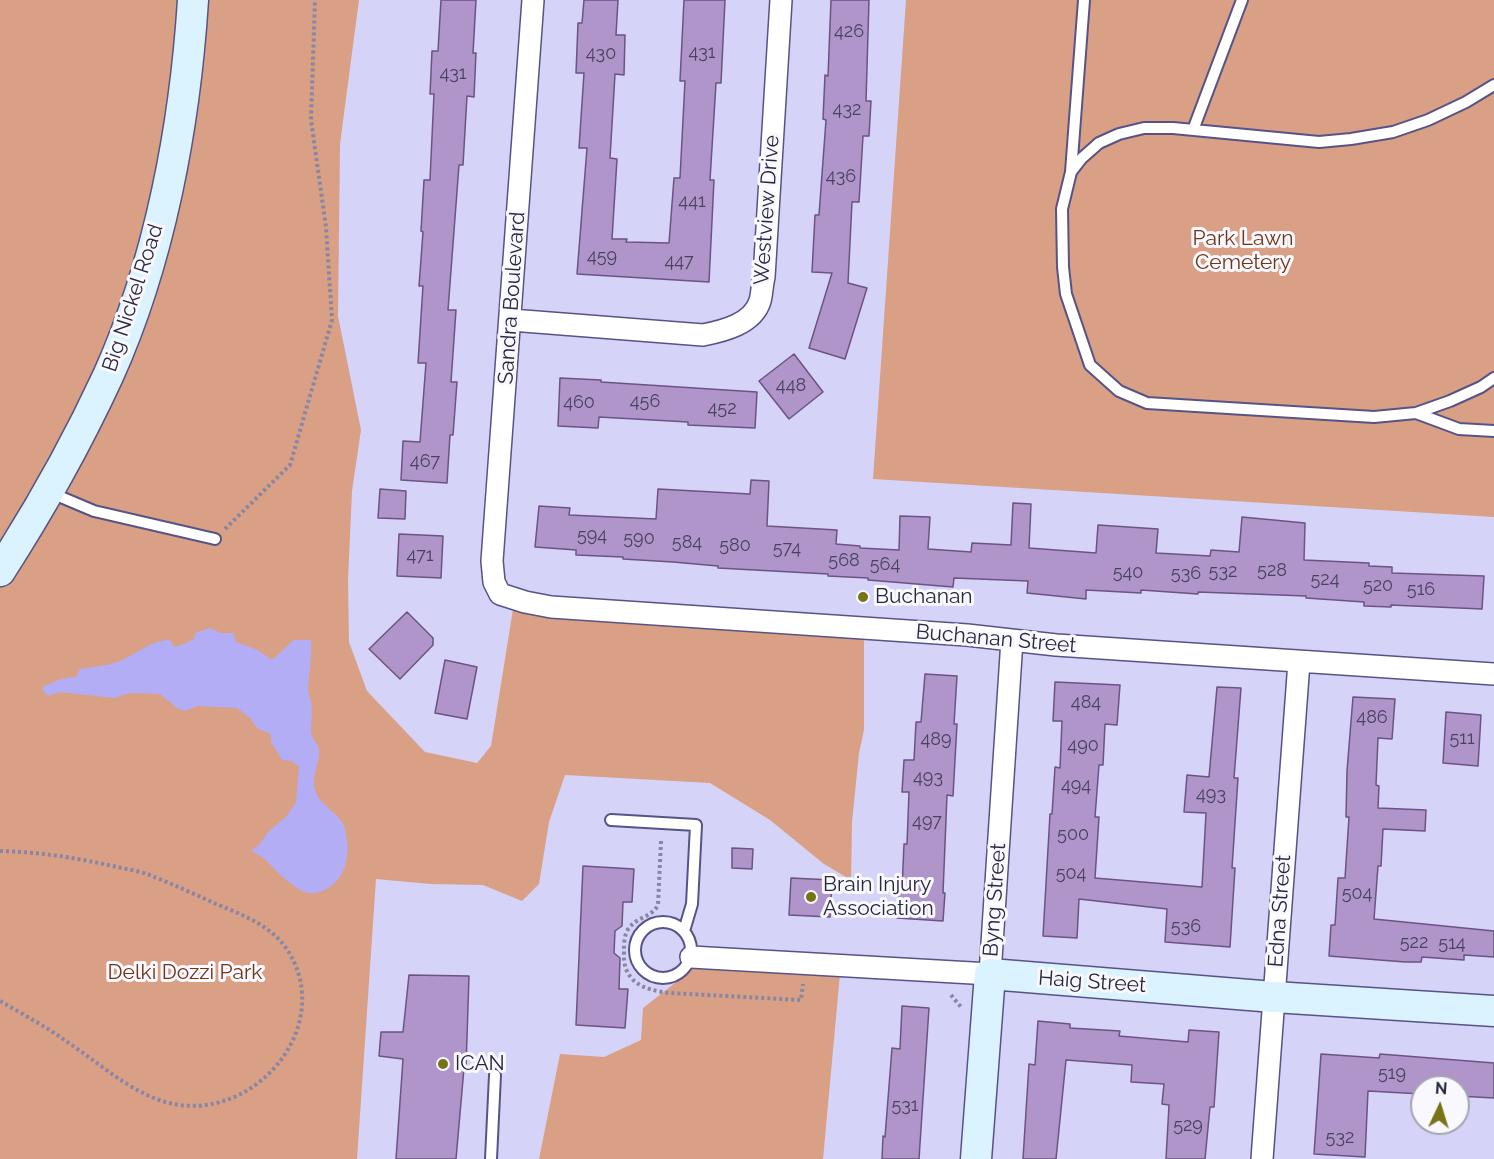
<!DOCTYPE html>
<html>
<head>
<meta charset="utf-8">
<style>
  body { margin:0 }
  #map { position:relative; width:1494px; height:1159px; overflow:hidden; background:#d5d3f7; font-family:Raleway,sans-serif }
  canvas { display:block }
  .north { position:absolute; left:1410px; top:1075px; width:60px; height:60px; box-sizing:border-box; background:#f8f8fe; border:2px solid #a5a4b1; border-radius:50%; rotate:4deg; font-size:16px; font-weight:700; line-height:24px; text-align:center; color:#29273e }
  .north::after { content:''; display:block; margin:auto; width:21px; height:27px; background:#777316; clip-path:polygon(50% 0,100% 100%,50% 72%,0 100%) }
</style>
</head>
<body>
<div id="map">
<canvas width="1494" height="1159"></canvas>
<div class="north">N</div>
</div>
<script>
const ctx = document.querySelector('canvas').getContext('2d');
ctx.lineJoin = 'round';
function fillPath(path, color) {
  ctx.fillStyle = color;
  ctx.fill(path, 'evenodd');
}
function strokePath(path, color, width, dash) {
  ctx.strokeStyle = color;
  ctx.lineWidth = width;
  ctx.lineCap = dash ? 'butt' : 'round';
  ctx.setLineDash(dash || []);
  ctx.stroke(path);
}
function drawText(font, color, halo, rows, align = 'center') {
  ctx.font = font + ' Raleway,sans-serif';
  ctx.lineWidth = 6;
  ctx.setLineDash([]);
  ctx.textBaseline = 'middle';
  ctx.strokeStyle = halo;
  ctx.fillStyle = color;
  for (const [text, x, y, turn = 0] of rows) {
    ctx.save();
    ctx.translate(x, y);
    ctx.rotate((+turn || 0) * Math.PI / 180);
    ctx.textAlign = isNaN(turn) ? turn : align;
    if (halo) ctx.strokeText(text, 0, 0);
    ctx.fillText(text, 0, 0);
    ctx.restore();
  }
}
fillPath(new Path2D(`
  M0,0H359L340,144L338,316L361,430L352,491L348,580L349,642L367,691L425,752L477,763L491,746L515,597L864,627V730L859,753L852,822L851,880L824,864L770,820L710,783L565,775L549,822L539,884L522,901L483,885L430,884L376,879L357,1159H0Z
  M906,0H1494V517L873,479Z
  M841,963L823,1159H539L560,1054L604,1057L641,1040L643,1008L680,979L692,964Z`), '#d9a085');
fillPath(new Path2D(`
  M210,628L221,633H233L236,642L258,650L272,660L294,640H311C312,656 309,673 308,690C308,695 311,698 311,703C313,711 311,722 311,730C311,740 321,745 319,755C318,767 311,777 315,790C320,807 341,813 345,829C351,854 347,881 322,891C315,893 311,895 305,892C293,888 275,870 266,860C262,856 256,854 251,851L259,845L268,832L287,816L296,802L299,767L292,761L282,760L271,742V734L258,729L249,717L237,708L197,706L185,711L177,708L160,694L130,693L114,698L60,692L48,696L41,688C53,682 62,677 76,677L80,669C92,667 106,666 118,662C136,655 150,640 170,640L174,647L184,644L194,639L195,633Z`), '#b2adf5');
const building = new Path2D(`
  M441,0H476L473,53H476L474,97L467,96L463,165H459L448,310H456L451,382H457L453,435H450L447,483L401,480L403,441L420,442L426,363H418L423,286H419L423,232L421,231L424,180H430L434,94H430L432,51H438Z
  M584,0H618L616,35H625L624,75L615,74L610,158L617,159L612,239H627L626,242L669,243L674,178H680L685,81H680L684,0H725L721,83H716L710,180H714L709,282L577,274L587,148H579L584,73H576L578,23H582Z
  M831,0H869L866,101H871L869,136H863L859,202H852L848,283L867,288L845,359L809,348L832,273L812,272L815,215H819L826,120L823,119L825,75L828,76Z
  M794,354L823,392L789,419L759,381Z
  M560,378L601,380V382L757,392L755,428L688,425V422L599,417L598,428L558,426Z
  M751,480L769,481L767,526L837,530L836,544L860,546V548L899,550L900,516L930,517L928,549L971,552L972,543L1011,545L1013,503L1031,504L1029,548L1096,553L1098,525L1158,529L1156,553L1210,556L1211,550L1239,552L1242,517L1305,523L1304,560L1369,563V566L1392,567V573L1484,576L1482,609L1391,605V607L1364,606V602L1306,598V596L1198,592V594L1141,590V593L1086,590V599L1027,593L1028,581L954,578L953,587L868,580V578L828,576V574L718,568V566L673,562L623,559V557L576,555V550L535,547L539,506L570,508L569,515L656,519L658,489L750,494Z
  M380,489L406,491L405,519L378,518Z
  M399,534L443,536L441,578L397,576Z
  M407,612L433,638V645L400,679L369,649Z
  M445,660L477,667L467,719L435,713Z
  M925,674L957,676L954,724H957L953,796L947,795L943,893H945L943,921L897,918L899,890H902L904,844H907L909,792H902L904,760H914L916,722H921Z
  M1055,682L1120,685L1117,725L1105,724L1103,765H1099L1095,817H1099L1095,878L1202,887L1206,813L1184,812L1187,775L1209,777L1217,687L1241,688L1234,778H1238L1232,868H1235L1230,947L1165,942L1167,909L1079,899L1077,938L1043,936L1050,814H1052L1055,767L1060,768L1062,721H1053Z
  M1353,697L1395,699L1392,739L1378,738L1376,785L1379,786L1378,808L1426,810L1425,831L1383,829L1381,866H1378L1374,919L1494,931V957L1464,955V960L1422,957L1421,962H1405L1329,956L1331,925H1335L1338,878H1345L1349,817H1346L1347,771Z
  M1446,712L1481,715L1478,766L1443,763Z
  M732,848L753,849L752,869L732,868Z
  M583,866L634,869L632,902H623L622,926L615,931L614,953L620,958L619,989H628L625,1028L576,1025Z
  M791,878L832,880L830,917L789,915Z
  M409,975L469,976L466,1068H464L456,1159H396L403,1059L379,1056L381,1032H403Z
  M902,1006L929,1008L919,1159H882L883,1136L885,1137L892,1048L900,1049Z
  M1038,1021L1070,1024V1028L1120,1031L1119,1036L1188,1042L1189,1030L1219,1032L1214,1107H1210L1205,1159H1166L1169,1105L1162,1104L1164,1084L1131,1082L1132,1065L1066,1060L1056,1159H1023L1029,1064L1035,1065Z
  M1321,1054L1379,1058L1380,1054L1494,1063V1098L1458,1096V1087H1422V1094L1368,1091L1365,1157L1314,1154Z`);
fillPath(building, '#af95ca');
strokePath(building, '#6c5384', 1.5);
const lane = new Path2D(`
  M1494,85L1466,102L1428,120L1393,132L1351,139L1319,142L1173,128H1144L1119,134L1099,143L1082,158L1071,172L1062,209L1063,267L1066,294L1090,365L1119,391L1147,403L1374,417L1416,413L1450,401L1481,387L1494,378
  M1193,130L1242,0
  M1071,172L1084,0
  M1416,413L1459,429L1494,431
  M49,492L94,511L215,539
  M611,820L696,825L692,904L684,931
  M635 950a28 28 0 1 1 56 0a28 28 0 1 1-56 0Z
  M491,1159L495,1075`);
const street = new Path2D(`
  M533,0L492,561L494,582L500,594L525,602L551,607L967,635L1056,645L1494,674
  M511,320L703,335C723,331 753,324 760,301C762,294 762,285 764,277L781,0
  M691,957L990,974L1012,640
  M1262,1159L1299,662`);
const secondary = new Path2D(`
  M0,571C40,509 77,443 108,376C160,261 185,125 193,0
  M976,1159L990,974L1274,997L1494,1011`);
strokePath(lane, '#575386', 14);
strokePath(street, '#575386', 24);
strokePath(secondary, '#575386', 33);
strokePath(new Path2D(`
  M225,529L290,465L332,320L326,227L311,120L315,0
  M661,841L658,905C652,917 637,917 629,928C624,934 624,944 624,951C622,982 643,990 670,993L801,1000L803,984
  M0,851C40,852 78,858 117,867C127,869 138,871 147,874C170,883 192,893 214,903C240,914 269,924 286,948C336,1021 262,1116 179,1105C137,1099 101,1064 66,1041C45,1026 22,1014 0,1001
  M951,995L961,1007`), '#8886a4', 4, [3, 3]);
strokePath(lane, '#fff', 10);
strokePath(street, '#fff', 21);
strokePath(secondary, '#daf3fe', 30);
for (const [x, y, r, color] of [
  [863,597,6,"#777316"],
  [811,897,6,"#777316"],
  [443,1064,6,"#777316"]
]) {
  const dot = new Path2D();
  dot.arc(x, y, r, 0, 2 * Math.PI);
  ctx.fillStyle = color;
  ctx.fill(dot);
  strokePath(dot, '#f8f8fe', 2);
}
drawText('18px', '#4a4261', null, [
  ["426",849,32],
  ["431",702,53],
  ["430",601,54],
  ["431",453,74],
  ["432",847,110],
  ["436",841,177],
  ["441",692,202],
  ["459",602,257],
  ["447",679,262],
  ["448",791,386],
  ["456",645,402],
  ["460",579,403],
  ["452",722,409],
  ["467",425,462],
  ["594",592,536],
  ["590",639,539],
  ["584",687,543],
  ["580",735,546],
  ["574",787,549],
  ["471",420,556],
  ["568",844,561],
  ["564",885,565],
  ["528",1272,571],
  ["532",1223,572],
  ["540",1128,573],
  ["536",1186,574],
  ["524",1325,580],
  ["520",1378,586],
  ["516",1421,590],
  ["484",1086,703],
  ["486",1372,718],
  ["511",1462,739],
  ["489",936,740],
  ["490",1083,746],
  ["493",928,778],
  ["494",1076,786],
  ["493",1211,795],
  ["497",927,822],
  ["500",1073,835],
  ["504",1071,874],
  ["504",1357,894],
  ["536",1186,927],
  ["522",1414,943],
  ["514",1452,944],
  ["519",1392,1074],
  ["531",905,1106],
  ["529",1188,1126],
  ["532",1340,1138]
]);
drawText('21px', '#29273e', '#f8f8fe', [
  ["Westview Drive",767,210,-86],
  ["Big Nickel Road",133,298,-72],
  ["Sandra Boulevard",512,298,-86],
  ["Buchanan Street",996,639,5],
  ["Byng Street",995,900,-86],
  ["Edna Street",1280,911,-86],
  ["Haig Street",1092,982,4]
]);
drawText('21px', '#703514', '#f8f8fe', [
  ["Park Lawn",1243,239],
  ["Cemetery",1243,263],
  ["Delki Dozzi Park",185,973]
]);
drawText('21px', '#29273e', '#f8f8fe', [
  ["Buchanan",875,597],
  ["Brain Injury",823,885],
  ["Association",823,909],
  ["ICAN",455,1064]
], 'left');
</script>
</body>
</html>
